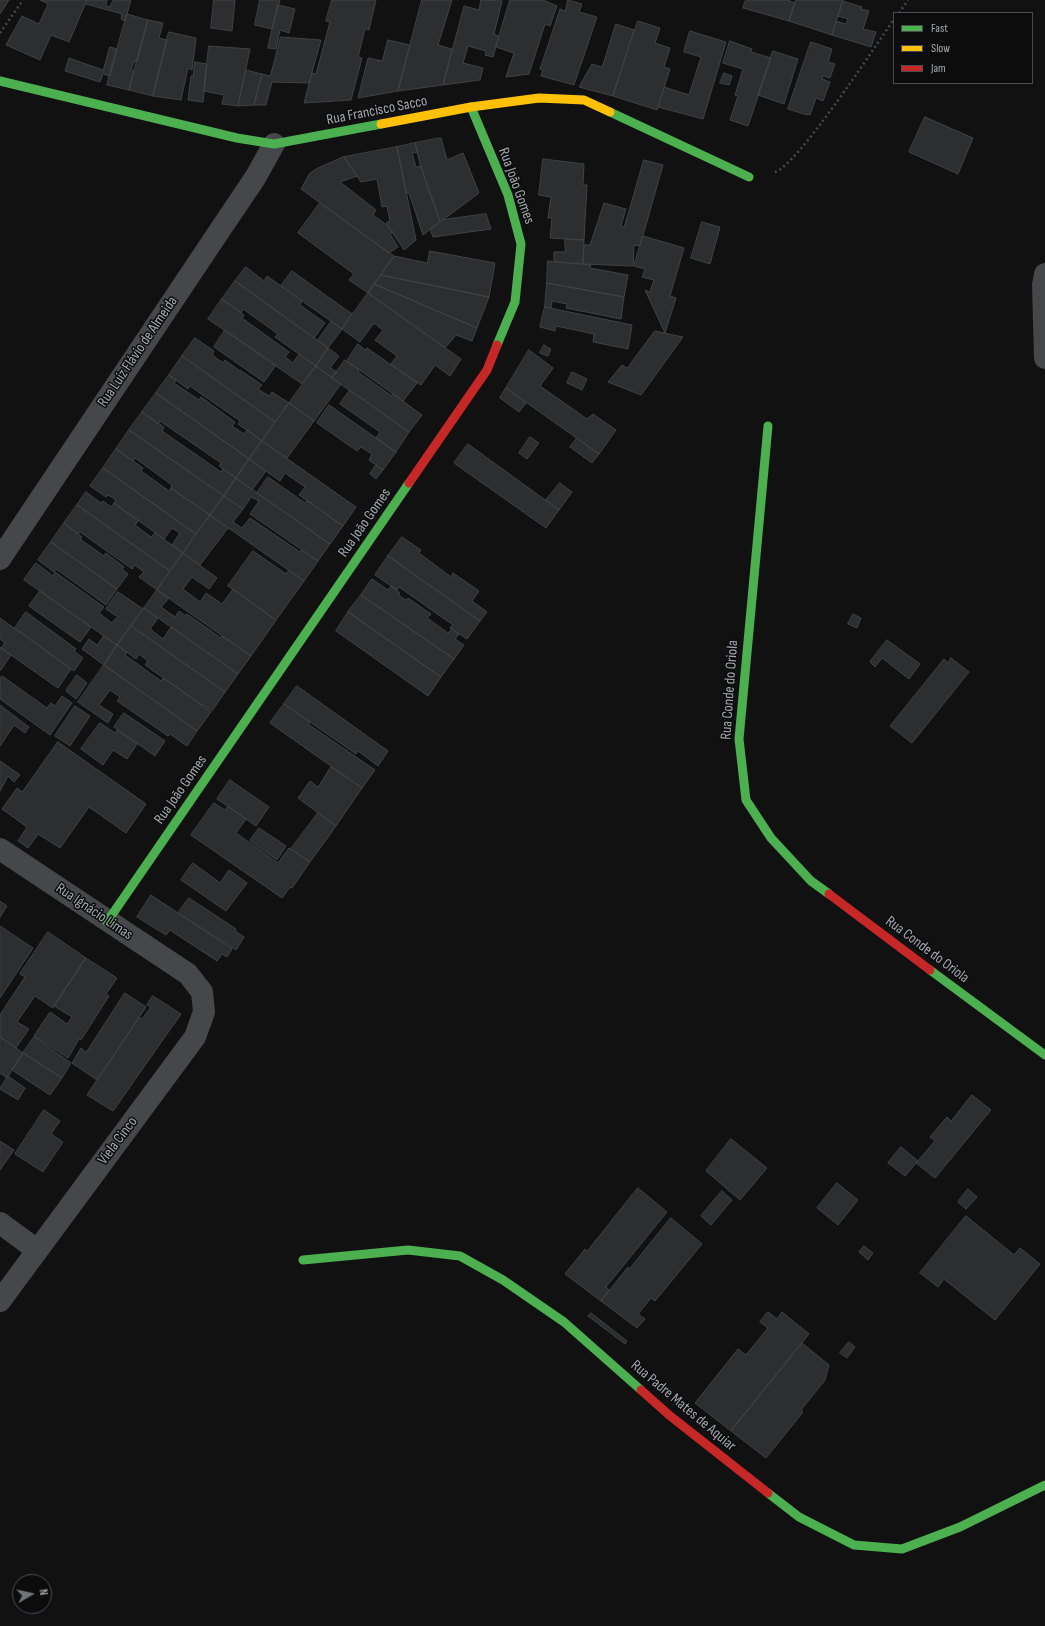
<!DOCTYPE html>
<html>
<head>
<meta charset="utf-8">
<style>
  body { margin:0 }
  #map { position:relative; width:1045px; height:1626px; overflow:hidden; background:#111112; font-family:"Sofia Sans Condensed",sans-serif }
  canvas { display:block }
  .legend { position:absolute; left:893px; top:12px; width:140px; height:72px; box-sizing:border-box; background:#0c0c0d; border:1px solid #494b4f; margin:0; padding:5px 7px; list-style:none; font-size:12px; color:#a4a9b1 }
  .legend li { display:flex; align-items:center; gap:8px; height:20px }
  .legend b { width:20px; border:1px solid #494b4f }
  .north { position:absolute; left:12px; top:1574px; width:40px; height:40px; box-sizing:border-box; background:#0c0c0d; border:1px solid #494b4f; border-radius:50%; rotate:81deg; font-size:11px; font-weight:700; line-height:16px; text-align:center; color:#a4a9b1 }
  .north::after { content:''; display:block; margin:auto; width:14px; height:18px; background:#717479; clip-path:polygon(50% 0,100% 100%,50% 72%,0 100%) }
</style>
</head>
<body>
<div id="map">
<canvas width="1045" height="1626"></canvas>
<ul class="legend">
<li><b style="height:5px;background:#4caf50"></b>Fast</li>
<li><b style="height:5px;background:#ffc107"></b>Slow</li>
<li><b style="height:5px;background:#c62828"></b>Jam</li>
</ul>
<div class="north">N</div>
</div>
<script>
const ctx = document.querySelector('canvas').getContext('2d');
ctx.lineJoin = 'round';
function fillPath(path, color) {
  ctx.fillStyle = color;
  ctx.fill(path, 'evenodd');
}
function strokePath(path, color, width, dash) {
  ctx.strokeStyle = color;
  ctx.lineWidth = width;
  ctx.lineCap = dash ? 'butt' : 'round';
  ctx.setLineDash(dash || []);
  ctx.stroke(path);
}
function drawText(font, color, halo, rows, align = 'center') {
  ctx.font = font + ' "Sofia Sans Condensed",sans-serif';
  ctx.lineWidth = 3;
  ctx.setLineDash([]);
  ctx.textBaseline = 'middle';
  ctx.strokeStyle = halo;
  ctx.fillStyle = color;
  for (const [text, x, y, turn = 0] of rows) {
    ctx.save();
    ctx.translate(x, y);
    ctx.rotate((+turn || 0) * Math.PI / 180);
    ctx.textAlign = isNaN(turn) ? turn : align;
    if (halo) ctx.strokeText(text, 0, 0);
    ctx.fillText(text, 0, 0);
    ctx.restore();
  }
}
const building = new Path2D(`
  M0,0H9L0,14Z
  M40,0H87L69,42L51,35L40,60L6,45L22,16L39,24L48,4Z
  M87,0H107L106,6L110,7L113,0H131L125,21L121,19L122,14L86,4Z
  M214,0H235L232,31L211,28Z
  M260,0H280L272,29L255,25Z
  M332,0H376L369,30L365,29L358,57L362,58L351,100L304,103L312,73L316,74L330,22L326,21Z
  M422,0H452L438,45L452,49L443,85L398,91Z
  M481,0L502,1L494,34L499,36L493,57L485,55L486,51L468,46L463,63L483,68L480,80L443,85L464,6L479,10Z
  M510,0H543L557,6L550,26L545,24L529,74L506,77L514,53L496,47Z
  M568,0L582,4L579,12L597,17L574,85L541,76L543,70L540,69L560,9L565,11Z
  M746,0H790L789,1L795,3L789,21L743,8Z
  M796,0H843L832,35L789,21Z
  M843,1L862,7L861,9L869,11L863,29L876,32L871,47L832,35L836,21L846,24L848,19L838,16Z
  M278,5L295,9L289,33L280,30L276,49L268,48Z
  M127,14L148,20L137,62L134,61L131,70L134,71L129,90L107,85Z
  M148,20L163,23L159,38L167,40L153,96L129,90Z
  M638,21L660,28L655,43L670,48L664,67L670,69L657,110L613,96Z
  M616,24L634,30L613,96L579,87L592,64L602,67Z
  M690,31L726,42L703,119L658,107L664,87L689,95L701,57L684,52Z
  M169,32L196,38L192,70L188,68L181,100L153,96Z
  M281,37L321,40L309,83L272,82L266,105H254L262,74L270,76Z
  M388,40L410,45L398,91L358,98L368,58L382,61Z
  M730,41L752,49L751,52L771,58L748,126L730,120L738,96L735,95L743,69L723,63Z
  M811,42L832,49L828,62L835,64L830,78L823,76L822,79L830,82L823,101L816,98L810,115L808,114L807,115L788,109Z
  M209,46L250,49L238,106L222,104L224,95L204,91Z
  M110,47L117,49L110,76L103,74L100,82L65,71L69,58L103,70Z
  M773,51L798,59L784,104L758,95Z
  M195,62L207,64L203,102L188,100L191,76H193Z
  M246,70L262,74L254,105L238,106Z
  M724,73L732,76L729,85L720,83Z
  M925,117L973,138L958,174L909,152Z
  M441,138L447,160L463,153L479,193L440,222L421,168L415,143Z
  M415,143L418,152L412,153L416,167L421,166L440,222L423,235L409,193H406L397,147Z
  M397,147L416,240L404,250L386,223L390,221L387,206L382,207L377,179L361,182L344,157Z
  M344,157L357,176L340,182L376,210L373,215L388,226L393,232L390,234L398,247L389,253L301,189L310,173L318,168Z
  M543,159L584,164L583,185H587L584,240L550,238L552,218H548L551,197L539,195Z
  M644,160L663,165L640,246L634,245L633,266L583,264L584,245H590L604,203L626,209L621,226L624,227Z
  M320,203L394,256L368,293L349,280L354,274L298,233Z
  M486,214L491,229L433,237L430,229L442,220Z
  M702,222L720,227L710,264L691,258Z
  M643,236L684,248L670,296L676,298L665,333L645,290L650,292L654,280L642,277L645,269L634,266Z
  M565,239L584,240L583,264L554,262V252H565Z
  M430,251L495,263L489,297L381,275L394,256L427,263Z
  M548,261L591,265L590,268L628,275L624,297L547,283Z
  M246,267L264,281L267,276L302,301L300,305L325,323L314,338L235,281Z
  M292,271L352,314L342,329L281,286Z
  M381,275L489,297L477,328L374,284Z
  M235,281L328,348L316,366L275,337L278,334L243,309L241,313L222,299Z
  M547,283L624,297L621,319L566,308L567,304L552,301L551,308L545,307Z
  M374,284L477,328L472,341L456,335L445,348L368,293Z
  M368,293L461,359L450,376L435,365L421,385L391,364L397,356L375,340L383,330L374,323L360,342L342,329Z
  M222,299L244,315L242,318L289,352L285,357L293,363L299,354L316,366L302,384L208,319Z
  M545,307L632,325L628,349L593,342L594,334L556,326L555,331L540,327Z
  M331,322L342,329L328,348L318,340Z
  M225,330L276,365L264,382L214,347Z
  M655,331L683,337L641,395L608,382L622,365L627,368Z
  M195,338L214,351L212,355L223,363L225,360L240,371V370L262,385L258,389L269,396L272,392L289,403L275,422L182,356Z
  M358,344L365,350L367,348L417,383L403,401L347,361Z
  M544,345L551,349L548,356L540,353Z
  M328,348L339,356L330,368L337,372L332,378L316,366Z
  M529,350L553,368L540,386L587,419L593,414L616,430L599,454L506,388Z
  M182,356L275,422L262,441L238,424L240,421L190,386L188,389L169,375Z
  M345,360L359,370L358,372L392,396L393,394L422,415L409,432L332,378Z
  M316,366L341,384L314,421L289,403Z
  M572,372L587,379L582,390L567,383Z
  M169,375L176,380L174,383L199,400L201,397L235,422L232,426L244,434L247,430L262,441L249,459L156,393Z
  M506,388L526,403L519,412L500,398Z
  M350,390L409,432L396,452L376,438L380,432L340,404Z
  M156,393L249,459L236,478L219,466L221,463L160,421L158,424L142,412Z
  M289,403L314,421L287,458L262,441Z
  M329,405L396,452L383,470L369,460L372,454L361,447L357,451L317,423Z
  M142,412L164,427L162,431L221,472L223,469L236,478L224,496L129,430Z
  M129,430L224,496L210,515L171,488L172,485L135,458L133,461L116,449Z
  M530,437L539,443L527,459L519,453Z
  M577,438L599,454L592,463L570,447Z
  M262,441L356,507L343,526L299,495L305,487L285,473L280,481L249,459Z
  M468,444L559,510L546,528L454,463Z
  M116,449L143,468L141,471L169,491L171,488L210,515L196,534L103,468Z
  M249,459L266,471L252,490L236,478Z
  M376,465L383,470L376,479L370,474Z
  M103,468L196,534L183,553L172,545L180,533L172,528L164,539L114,503L116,500L108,495L106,497L90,486Z
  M268,477L305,503L307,500L343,526L330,544L257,493Z
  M236,478L330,544L318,561L250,514L259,501L251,497L243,509L224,496Z
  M560,483L572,492L559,510L546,500Z
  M86,492L101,503L103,501L111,507L114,503L138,521L135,525L151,537L155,533L183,553L170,571L77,505Z
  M224,496L243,509L233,522L242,528L250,518L300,552L302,550L318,561L304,581L210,515Z
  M77,505L170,571L157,590L139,577L144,572L135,565L132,569L80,532L78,534L64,523Z
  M210,515L228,528L200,565L183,553Z
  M64,523L82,537L80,539L104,556L106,553L124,567L122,569L128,574L117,589L51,542Z
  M402,537L421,550L419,553L451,577L453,573L479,591L472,601L487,612L480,621L388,556Z
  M51,542L117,589L106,605L56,569L54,572L38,560Z
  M253,551L286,574L289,570L304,581L276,620L228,586Z
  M183,553L217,578L209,589L192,577L183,589L200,602L206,593L222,604L233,589L276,620L251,656L157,590Z
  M388,556L480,621L467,639L450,628L453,625L399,587L397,590L375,575Z
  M36,563L53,576L55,572L104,607L99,613L112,623L116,618L130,627L117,645L24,580Z
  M372,579L388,590L391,586L400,593L398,595L406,600L408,598L431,614L427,618L448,633L452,629L459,634L455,639L464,645L454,659L361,595Z
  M157,590L169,598L161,607L175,617L179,611L186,616L187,614L221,638L222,636L251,656L238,674L144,608Z
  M40,591L91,627L80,642L29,606Z
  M118,592L143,609L131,626L106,609Z
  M361,595L454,659L441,677L348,612Z
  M144,608L158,618L150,629L163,639L171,627L238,674L225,692L131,626Z
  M26,612L76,649L74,651L83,658L74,671L15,628Z
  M348,612L441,677L428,696L336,631Z
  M853,614L861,618L857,628L848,624Z
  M0,618L71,669L58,688L1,648L5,643L0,639Z
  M131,626L225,692L212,711L202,704V705L145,665L148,661L139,654L136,659L117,645Z
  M104,636L117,645L104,665L82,649L89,639L97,645Z
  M887,640L920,664L909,679L882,658L875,667L870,662Z
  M117,645L127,652L125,655L161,681L163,678L211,712L197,731L104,665Z
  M0,647L11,655L1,670H0Z
  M951,658L969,672L912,743L890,726L944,659L948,663Z
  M104,665L197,731L187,746L170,734L168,736L117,701L120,697L110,690L99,705L113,714L108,723L78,702Z
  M77,675L87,683L76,699L66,691Z
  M2,676L47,708L51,703L55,706L62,696L72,703L50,735L0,699V679Z
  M297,686L388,751L378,766L358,751L356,754L284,704Z
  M284,704L310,722L308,724L375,770L362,788L270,723Z
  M0,705L29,727L25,733L14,725L0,746Z
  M75,706L90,716L70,746L55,736Z
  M124,713L165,741L155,756L114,727Z
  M100,723L115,733L117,730L137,744L127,759L113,750L103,765L81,749Z
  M58,742L146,804L126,833L89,807L60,848L38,834L28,848L18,841L27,827L2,809L17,788L22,792Z
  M0,761L20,775L14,782L8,776L0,791Z
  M331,767L362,788L336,826L298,798L310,781L318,787Z
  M230,780L269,807L256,826L217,799Z
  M214,803L225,810L228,806L246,819L236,833L278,863L289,848L310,862L292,888L290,887L282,898L191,835Z
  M318,813L336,826L310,862L291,849Z
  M259,828L286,846L277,860L250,841Z
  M193,863L220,883L229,870L247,883L226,911L181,880Z
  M151,895L232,949L227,957L222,954L217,961L170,930L166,935L137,917Z
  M189,898L236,929L235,931L244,937L236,950L178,913Z
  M0,901L7,906L0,917Z
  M0,926L33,948L0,998Z
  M48,932L86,958L53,1008L35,996L17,1022L29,1029L16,1048L0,1037V1015L25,977L20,974Z
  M86,958L117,978L106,994L109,996L81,1040L79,1039L68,1058L34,1036L50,1012L67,1024L72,1017L54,1006Z
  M125,993L146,1007L97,1080L72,1063L81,1048L86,1052Z
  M153,996L181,1014L113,1111L87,1095L139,1017L142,1019L151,1007L147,1005Z
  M0,1037L23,1053L7,1078L0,1073Z
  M34,1037L71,1063L62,1078L23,1053Z
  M23,1053L62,1078L50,1095L12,1070Z
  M8,1076L25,1088L18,1100L0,1089Z
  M972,1095L991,1110L935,1178L916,1163L935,1141L930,1137L947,1117L951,1121Z
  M44,1110L60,1121L51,1134L63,1142L43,1172L15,1154Z
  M731,1139L767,1168L740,1200L706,1171Z
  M0,1141L14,1150L0,1170Z
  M901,1147L918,1161L905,1176L888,1163Z
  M837,1183L858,1200L838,1225L817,1208Z
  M638,1188L667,1212L606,1287L609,1290L601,1301L565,1274L585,1249L587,1251Z
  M968,1189L977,1197L966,1209L958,1202Z
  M722,1191L732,1200L711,1225L701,1216Z
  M966,1216L1014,1255L1020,1248L1040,1264L995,1320L944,1279L938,1287L920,1273Z
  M671,1218L702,1244L655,1301L651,1298L638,1314L645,1319L637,1328L601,1301L628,1267L629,1269Z
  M864,1246L873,1253L868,1260L859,1252Z
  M768,1312L777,1319L782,1312L809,1334L731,1431L695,1403L738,1349L746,1355L768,1328L760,1322Z
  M591,1313L627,1341L625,1344L588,1316Z
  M849,1342L855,1347L847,1358L840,1353Z
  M802,1343L829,1365L825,1380L801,1410L803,1412L766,1458L731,1431Z`);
fillPath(building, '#2d2e2f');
strokePath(building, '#414245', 1);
strokePath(new Path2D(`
  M899,13L908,0
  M0,33L23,0
  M775,172C797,166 876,45 894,19`), '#47484b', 2.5, [2, 3]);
strokePath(new Path2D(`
  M1045,274L1043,285L1045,358
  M0,559L222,227L255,178L274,144
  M0,849L188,974L202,992L204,1012L195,1037L0,1301
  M0,1223L37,1250`), '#46474a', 22);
strokePath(new Path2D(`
  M0,81L237,138L274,144L381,124
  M471,107L508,195L521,244L515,302L497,345
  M610,112L749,177
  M768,426L739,739L746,800L771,838L811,881L829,894
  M107,922L409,483
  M930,970L1045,1055
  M303,1260L408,1250L460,1256L503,1280L564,1322L641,1390
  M768,1493L799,1517L854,1545L902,1549L960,1527L1045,1485`), '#4caf50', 9);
strokePath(new Path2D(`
  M381,124L471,107L539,98L584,100L610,112`), '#ffc107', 9);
strokePath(new Path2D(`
  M409,483L487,370L497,345
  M829,894L930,970
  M641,1390L669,1415L768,1493`), '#c62828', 9);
drawText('15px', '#a4a9b1', '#0c0c0d', [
  ["Rua Francisco Sacco",377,111,-11],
  ["Rua João Gomes",516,186,70],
  ["Rua Luíz Flávio de Almeida",138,352,-56],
  ["Rua João Gomes",365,523,-55],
  ["Rua Conde do Oriola",730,690,-86],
  ["Rua João Gomes",181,790,-55],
  ["Rua Ignácio Limas",94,912,34],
  ["Rua Conde do Oriola",927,950,37],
  ["Viela Cinco",118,1141,-53],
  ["Rua Padre Mates de Aquiar",683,1406,40]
]);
</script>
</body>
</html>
